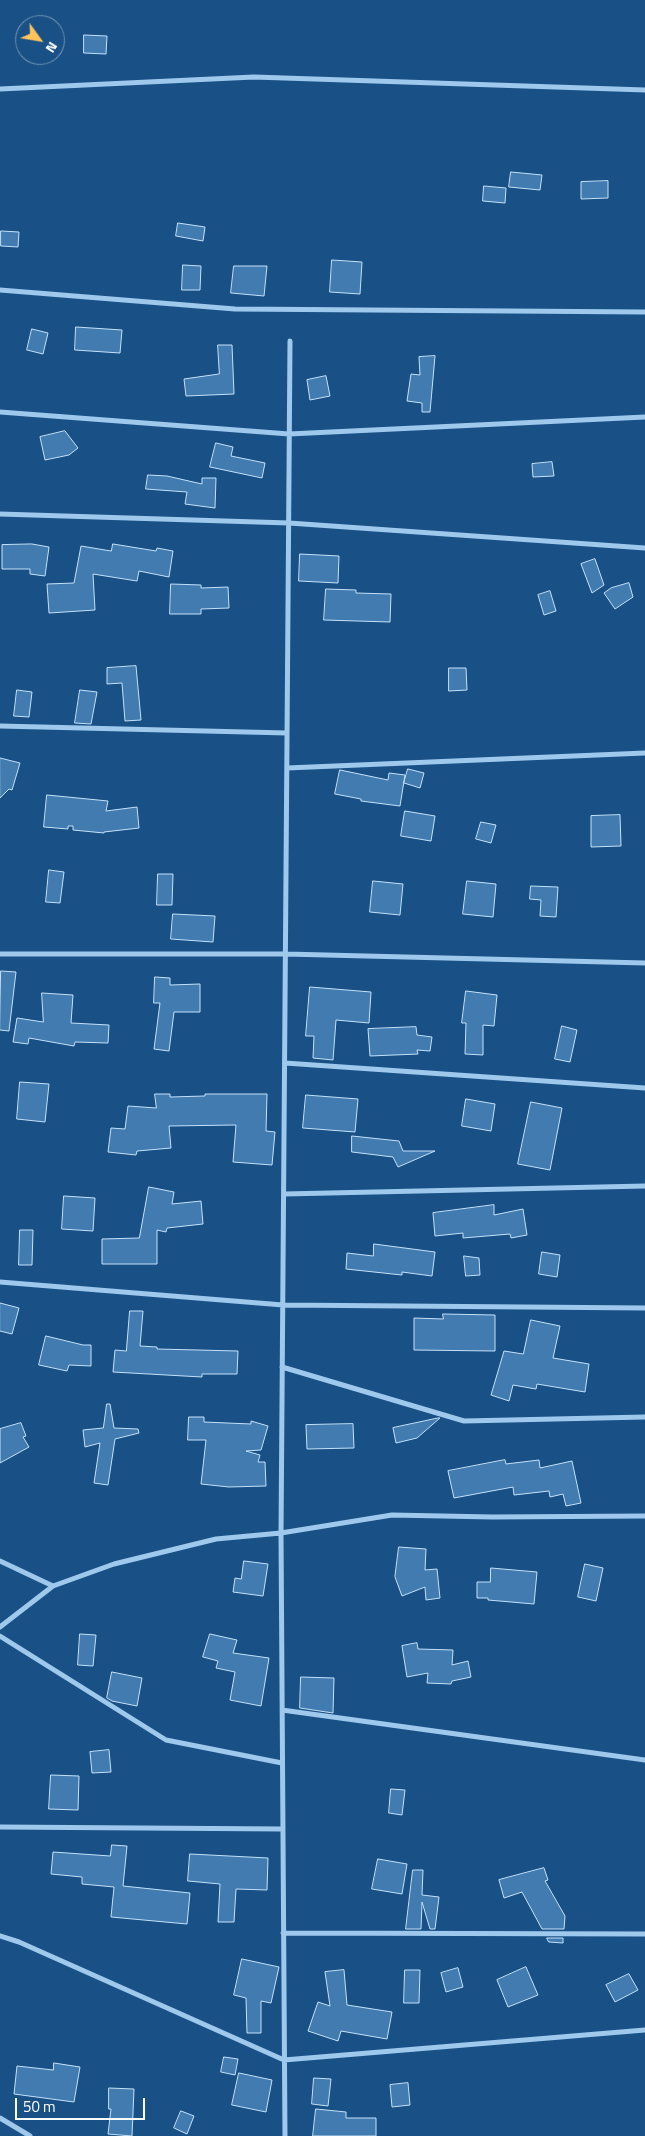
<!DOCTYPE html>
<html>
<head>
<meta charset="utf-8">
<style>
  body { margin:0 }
  #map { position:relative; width:645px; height:2136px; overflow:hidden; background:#195186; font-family:"Titillium Web",sans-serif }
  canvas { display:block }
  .north { position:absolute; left:15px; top:15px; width:50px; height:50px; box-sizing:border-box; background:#195186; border:1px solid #7597b6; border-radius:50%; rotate:122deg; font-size:14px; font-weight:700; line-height:20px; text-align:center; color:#fff }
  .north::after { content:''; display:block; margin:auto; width:18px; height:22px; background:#ffc35b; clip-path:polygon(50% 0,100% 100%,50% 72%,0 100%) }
  .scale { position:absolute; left:15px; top:2098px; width:130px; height:22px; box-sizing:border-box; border:2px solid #fff; border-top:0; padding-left:6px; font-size:15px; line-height:18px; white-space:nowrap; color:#fff; -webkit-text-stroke:4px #195186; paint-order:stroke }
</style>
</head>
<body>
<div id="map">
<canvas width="645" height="2136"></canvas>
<div class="north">N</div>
<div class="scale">50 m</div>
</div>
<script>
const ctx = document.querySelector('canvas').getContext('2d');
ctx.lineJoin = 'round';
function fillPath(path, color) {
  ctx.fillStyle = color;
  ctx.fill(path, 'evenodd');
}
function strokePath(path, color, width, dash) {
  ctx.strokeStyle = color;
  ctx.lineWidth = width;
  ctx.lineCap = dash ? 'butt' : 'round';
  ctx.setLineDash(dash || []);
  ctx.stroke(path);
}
const building = new Path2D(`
  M84,35L107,36L106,54L84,53Z
  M511,172L542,175L540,190L509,187Z
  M608,181V198L581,199V182Z
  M484,186L506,188L505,203L483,201Z
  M178,223L205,227L203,241L176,236Z
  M1,231L19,232L18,247L1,246Z
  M332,260L362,262L360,294L330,292Z
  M183,265L201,266L200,290H182Z
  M234,266H267L264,296L231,293Z
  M76,327L122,330L120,353L75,350Z
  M32,329L48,333L43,354L27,350Z
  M218,345H232L234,394L186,396L184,379L219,374Z
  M435,356L430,412H422V403L407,401L411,374L420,375L419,357Z
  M326,376L330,396L310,400L307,380Z
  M65,431L78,448L69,455L45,460L40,437Z
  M216,443L233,447L231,456L265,463L262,478L210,467Z
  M552,462L554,476L533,477L532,464Z
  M148,475L167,476L202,484V478H216L215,508L185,504L187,492L146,489Z
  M32,544L49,547L45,576L30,574V569H2V545Z
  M113,544L156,551L157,548L173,551L169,577L139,571L137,581L93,574L95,610L49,613L47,584L74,583L81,546L111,551Z
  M300,554L339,556L338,583L299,581Z
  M595,559L604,585L592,593L581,564Z
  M629,583L633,597L615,609L604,593L611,588Z
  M171,584L201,585V588L228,587L229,608L201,609V614H170Z
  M326,589L356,590V593L391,594L390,622L324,620Z
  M550,591L556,611L544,615L538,595Z
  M136,666L141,720L125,721L122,683L107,684V668Z
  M449,668H466L467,690L449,691Z
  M17,690L32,692L29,717L14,716Z
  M80,690L97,692L91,724L75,723Z
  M0,758L20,763L12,790L9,789L0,798Z
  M408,769L424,773L420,788L404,783Z
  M340,770L388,780L389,773L405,775L400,806L361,801V799L335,794Z
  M47,795L108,801L106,811L137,807L139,828L104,832V833L73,830V826H68V829L44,827Z
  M405,811L435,816L431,841L401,836Z
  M620,815L621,846L591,847V816Z
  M481,822L496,825L491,843L476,839Z
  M49,870L64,872L60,903L46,902Z
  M158,874H173L172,905H157Z
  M373,881L403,884L400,915L370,912Z
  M467,881L496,884L493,917L463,914Z
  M531,886L558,887L556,917L540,916L541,900L530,899Z
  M173,914L215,916L213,942L171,939Z
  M1,971L16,972L9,1031L0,1030Z
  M155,977L170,978V985L200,984V1012H174L169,1051L154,1049L160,1003H154Z
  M310,987L371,992L369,1023L336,1020L333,1060L313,1058L314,1036H306Z
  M466,991L497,995L494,1026L483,1025V1055L465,1054L466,1023H462Z
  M42,993L73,995L71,1023L109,1025L108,1043L75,1042L74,1046L29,1038L28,1044L13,1042L17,1018L43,1022Z
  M562,1026L577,1030L570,1062L555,1059Z
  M416,1027L417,1035L432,1037L430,1051L417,1050L418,1054L370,1056L368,1029Z
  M20,1082L49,1084L45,1122L17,1119Z
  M155,1094H170V1097L205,1096V1094H267L266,1131L275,1132L272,1165L233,1162L236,1125L169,1126L171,1148L137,1151L136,1155L108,1152L111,1128L125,1129L128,1106L156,1108Z
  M306,1095L358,1099L355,1132L303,1128Z
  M466,1099L495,1104L491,1131L462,1126Z
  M531,1102L562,1108L550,1170L518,1164Z
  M352,1136L399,1141L403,1151H435L398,1167L393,1157L352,1152Z
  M149,1187L174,1192L172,1204L201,1201L203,1224L167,1228L166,1232L157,1230V1264H102V1239L139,1238Z
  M64,1196L95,1198L93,1231L62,1229Z
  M494,1205V1215L523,1209L527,1235L511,1238L510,1234L463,1238V1233L435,1236L433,1213Z
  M20,1230H33L32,1265H19Z
  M374,1244L435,1252L432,1276L402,1272V1275L346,1269L347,1253L373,1256Z
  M542,1252L560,1255L557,1277L539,1274Z
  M464,1256L479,1258L480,1275L466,1276Z
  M0,1303L19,1308L12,1334L0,1331Z
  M130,1311H143L140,1346L157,1347V1349L238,1351L237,1374H202V1377L113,1372L115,1350L126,1351Z
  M443,1314L495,1315V1351L414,1350V1318L443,1319Z
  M531,1320L560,1326L553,1358L589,1364L585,1392L537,1384L536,1389L513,1385L509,1401L491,1395L504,1351L523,1354Z
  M46,1336L83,1345H91V1366L69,1365L67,1371L39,1365Z
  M107,1404H110L114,1428L138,1429L139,1433L115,1439L108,1485L94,1483L100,1443L85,1447L83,1430L103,1428Z
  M189,1417H204V1422L251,1424V1421L268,1426L261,1450L246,1451L260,1455L258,1462H265L266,1486L229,1487L201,1484L206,1440H188Z
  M438,1418H440L417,1438L396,1443L393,1428Z
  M21,1423L26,1436L23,1437L29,1447L0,1463V1429Z
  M353,1424L354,1448L307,1449L306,1425Z
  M505,1460L506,1464L539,1460L540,1468L572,1461L581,1503L566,1506L563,1494L550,1497L549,1491L514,1495L513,1487L454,1498L448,1471Z
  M399,1547L426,1549L425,1570L437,1569L440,1598L426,1600L425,1587L402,1596L395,1577Z
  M244,1561L268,1564L263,1596L233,1592L235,1578L241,1579Z
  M585,1564L603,1568L596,1601L578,1597Z
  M491,1568L537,1572L534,1604L488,1600V1598H477V1582H490Z
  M80,1634L96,1635L93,1666L78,1665Z
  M210,1634L237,1640L233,1653L269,1658L261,1706L230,1700L235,1672L216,1668L218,1661L203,1657Z
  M417,1643L418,1649L453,1650L452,1665L468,1661L471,1677L452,1681L451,1684L427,1683L428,1673L407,1677L402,1646Z
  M112,1672L142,1678L137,1706L112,1701L107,1698Z
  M301,1677L334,1678L333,1713L300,1708Z
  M109,1750L111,1772L92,1773L90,1752Z
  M51,1775L79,1776L78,1810L49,1809Z
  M391,1789L405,1790L402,1815L389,1813Z
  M112,1845L127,1846L123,1886L190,1893L187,1924L111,1917L114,1887L82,1884V1877L51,1874L53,1852L110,1856Z
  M190,1854L268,1858L267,1890L236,1889L234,1922H218L220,1884L188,1881Z
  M378,1859L407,1864L402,1894L372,1889Z
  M544,1868L548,1880L545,1881L565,1916L564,1929H542L522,1892L504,1898L499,1880Z
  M413,1870H423L422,1895L439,1897L435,1929H430L422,1902L421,1929H406Z
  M547,1938H563V1943L549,1942Z
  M242,1959L279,1967L271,2003L261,2001V2033H247L246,1998L234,1995Z
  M526,1967L538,1995L508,2007L497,1980Z
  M458,1968L463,1987L446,1992L441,1973Z
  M344,1970L347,2005L392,2012L387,2039L341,2031L338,2041L308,2031L318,2002L330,2006L325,1972Z
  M405,1970H420L419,2003H404Z
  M629,1974L638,1990L615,2002L606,1985Z
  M224,2057L238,2059L235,2075L221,2072Z
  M54,2063L80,2067L74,2102L14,2094L17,2066L53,2070Z
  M239,2073L272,2080L266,2112L232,2105Z
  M314,2078L331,2079L328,2106L312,2104Z
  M408,2083L410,2105L392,2107L390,2085Z
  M109,2088L134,2089L132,2136L108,2134L111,2109H109Z
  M316,2109L346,2112V2118H376V2136H313Z
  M181,2111L194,2116L187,2134L174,2128Z`);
fillPath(building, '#417bb0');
strokePath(building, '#c5e1f9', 1);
strokePath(new Path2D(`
  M0,89L254,77L645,90
  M0,290L235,309L645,312
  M0,412L289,434L645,417
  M0,514L289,523L645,548
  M0,726L287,733
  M287,768L645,753
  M0,954H286L645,963
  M285,1063L645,1088
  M284,1194L645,1186
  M0,1282L283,1305L645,1308
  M282,1367L464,1421L645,1417
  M0,1561L53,1586
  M0,1627L53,1586L114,1564L216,1539L281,1533L392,1515L492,1517L645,1516
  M0,1636L166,1740L282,1763
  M282,1710L645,1760
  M0,1827L283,1829
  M283,1933L645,1934
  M0,1936L19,1942L284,2060L645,2030
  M0,2118L30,2136
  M285,2136L281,1533L290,341`), '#9fc8ed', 5);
</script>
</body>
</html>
